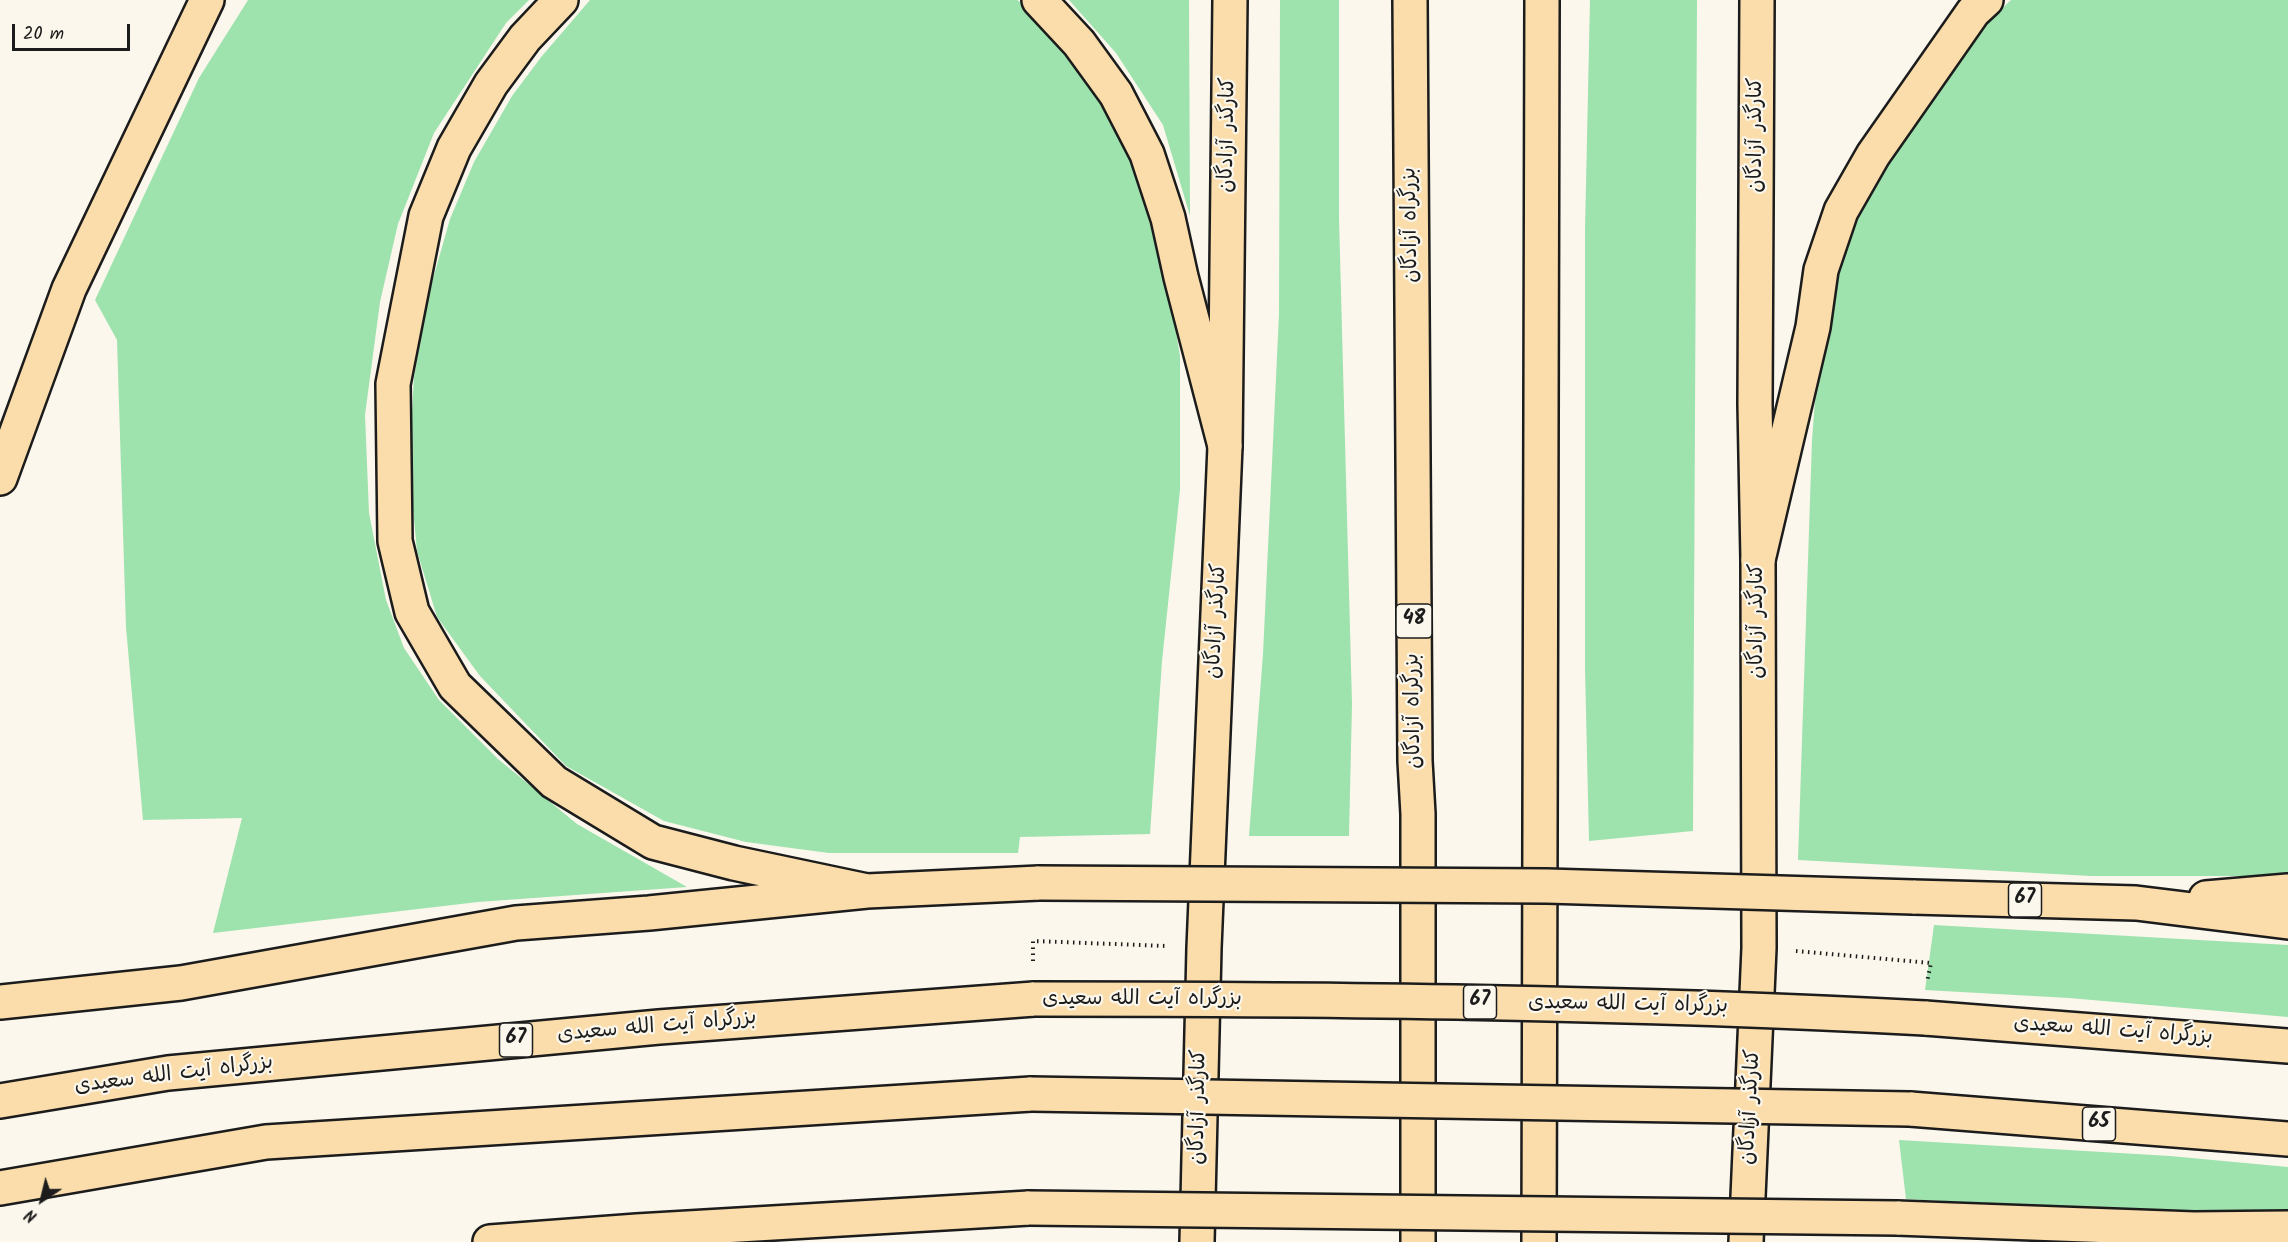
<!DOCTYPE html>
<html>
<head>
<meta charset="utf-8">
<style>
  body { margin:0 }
  #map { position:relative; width:2288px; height:1242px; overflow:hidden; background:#fbf7ec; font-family:Kalam,sans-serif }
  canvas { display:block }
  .north { position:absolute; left:12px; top:1170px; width:60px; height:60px; -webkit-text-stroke:4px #fbf7ec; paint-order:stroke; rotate:215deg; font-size:16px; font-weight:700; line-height:24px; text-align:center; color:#1c1c1c }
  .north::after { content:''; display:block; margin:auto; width:21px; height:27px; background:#1c1c1c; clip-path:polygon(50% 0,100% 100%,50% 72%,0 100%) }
  .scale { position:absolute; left:12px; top:24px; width:118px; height:27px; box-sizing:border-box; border:3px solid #1c1c1c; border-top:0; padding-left:8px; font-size:18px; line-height:21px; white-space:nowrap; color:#1c1c1c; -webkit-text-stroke:4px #fbf7ec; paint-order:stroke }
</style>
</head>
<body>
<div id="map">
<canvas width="2288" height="1242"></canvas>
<div class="north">N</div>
<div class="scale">20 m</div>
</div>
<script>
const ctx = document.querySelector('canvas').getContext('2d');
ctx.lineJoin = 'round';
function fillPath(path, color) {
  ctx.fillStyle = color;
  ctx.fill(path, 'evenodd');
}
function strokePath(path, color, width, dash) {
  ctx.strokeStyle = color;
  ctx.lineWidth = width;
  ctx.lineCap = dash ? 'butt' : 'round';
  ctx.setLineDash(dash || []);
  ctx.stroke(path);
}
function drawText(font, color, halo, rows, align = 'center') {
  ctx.font = font + ' Kalam,"Playpen Sans Arabic",sans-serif';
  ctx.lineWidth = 4.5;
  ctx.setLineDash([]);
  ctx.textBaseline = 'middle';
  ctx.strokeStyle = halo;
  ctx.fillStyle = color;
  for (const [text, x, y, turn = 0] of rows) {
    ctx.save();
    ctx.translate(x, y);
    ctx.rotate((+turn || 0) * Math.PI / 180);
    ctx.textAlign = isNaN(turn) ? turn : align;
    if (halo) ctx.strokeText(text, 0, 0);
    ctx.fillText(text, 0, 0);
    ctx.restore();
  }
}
fillPath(new Path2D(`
  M248,0H529L506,23L434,133L398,224L380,302L365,415L369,513L386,600L404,648L439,700L498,759L577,824L687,887L478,902L213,933L242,818L143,820L126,627L117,340L95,300L199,78Z
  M590,0H1017L1026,6L1100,97L1133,159L1152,218L1168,284L1180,356V490L1162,661L1150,834L1020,837L1018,853H829L746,842L664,821L566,766L480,676L437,617L417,551L409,466L414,377L427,300L450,219L474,162L512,96L542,56Z
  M1069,0H1189L1190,216L1163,125L1116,53Z
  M1280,0H1339V218L1352,704L1349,836H1249L1263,654L1279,314Z
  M1590,0H1697L1693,831L1589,841L1585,669V230Z
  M2011,0H2288V876H2091L1798,860L1812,440L1819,347L1827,304L1848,234L1865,195L1976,33Z
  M1934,925L2288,945V1017L2069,998L1925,990Z
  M1899,1140L2170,1156L2288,1167V1211L2157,1213L1906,1199Z`), '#9ee2ad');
const major = new Path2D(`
  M1197,1242L1204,948L1225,446L1230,0
  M1746,1242L1759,948L1758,560L1755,404L1757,0`);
const highway = new Path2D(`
  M561,0L525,38L491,84L454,148L426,216L393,384L395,541L412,612L455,686L554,782L653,842L734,863L867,891
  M1039,0L1079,43L1116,94L1147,154L1168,218L1181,277L1225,446
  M1410,0L1415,761L1418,814V1242
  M0,478L69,289L207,0
  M1758,560L1813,327L1821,270L1841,211L1873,155L1973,12L1986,0
  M1913,897L2136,903L2288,922
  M2206,898L2288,891
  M0,1002L181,983L516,923L649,913L867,891L1039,883
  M1925,1018L2288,1046
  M0,1101L168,1073L659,1027L1034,999
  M1910,1109L2288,1139
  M0,1188L266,1142L1031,1094
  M1897,1218L2194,1229L2288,1228
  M490,1242L637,1231L1029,1208
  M1539,1242L1542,0`);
strokePath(major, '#1c1c1c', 38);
strokePath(highway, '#1c1c1c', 38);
strokePath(new Path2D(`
  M1796,951L1931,963L1927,982
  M1033,961V941L1167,946`), '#1c1c1c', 4, [1.5, 4.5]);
strokePath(major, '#faddab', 33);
strokePath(highway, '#faddab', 33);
const highwayBridge = new Path2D(`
  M1039,883L1547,886L1913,897
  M1034,999C1331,999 1628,1002 1925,1018
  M1031,1094L1910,1109
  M1029,1208L1897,1218`);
strokePath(highwayBridge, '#1c1c1c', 38, []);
strokePath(highwayBridge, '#faddab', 33);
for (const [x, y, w] of [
  [1414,621,36],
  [2025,900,33],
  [1480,1002,33],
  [516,1040,33],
  [2099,1124,33]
]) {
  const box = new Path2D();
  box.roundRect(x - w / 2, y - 17, w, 34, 4.5);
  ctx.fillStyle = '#fbf7ec';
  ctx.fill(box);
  strokePath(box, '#1c1c1c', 1.5);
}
drawText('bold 20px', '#1c1c1c', null, [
  ["48",1414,621],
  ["67",2025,900],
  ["67",1480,1002],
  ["67",516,1040],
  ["65",2099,1124]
]);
drawText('21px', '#1c1c1c', '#fbf7ec', [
  ["کنارگذر آزادگان",1229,135,-89],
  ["کنارگذر آزادگان",1757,135,-90],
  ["بزرگراه آزادگان",1412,225,-91],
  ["کنارگذر آزادگان",1218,621,-87],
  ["کنارگذر آزادگان",1758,621,-90],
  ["بزرگراه آزادگان",1415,711,-91],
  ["بزرگراه آیت الله سعیدی",1142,1000],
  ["بزرگراه آیت الله سعیدی",1628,1006,1],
  ["بزرگراه آیت الله سعیدی",657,1028,-5],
  ["بزرگراه آیت الله سعیدی",2113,1032,4],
  ["بزرگراه آیت الله سعیدی",174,1076,-7],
  ["کنارگذر آزادگان",1200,1107,-89],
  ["کنارگذر آزادگان",1752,1107,-87]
]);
</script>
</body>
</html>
